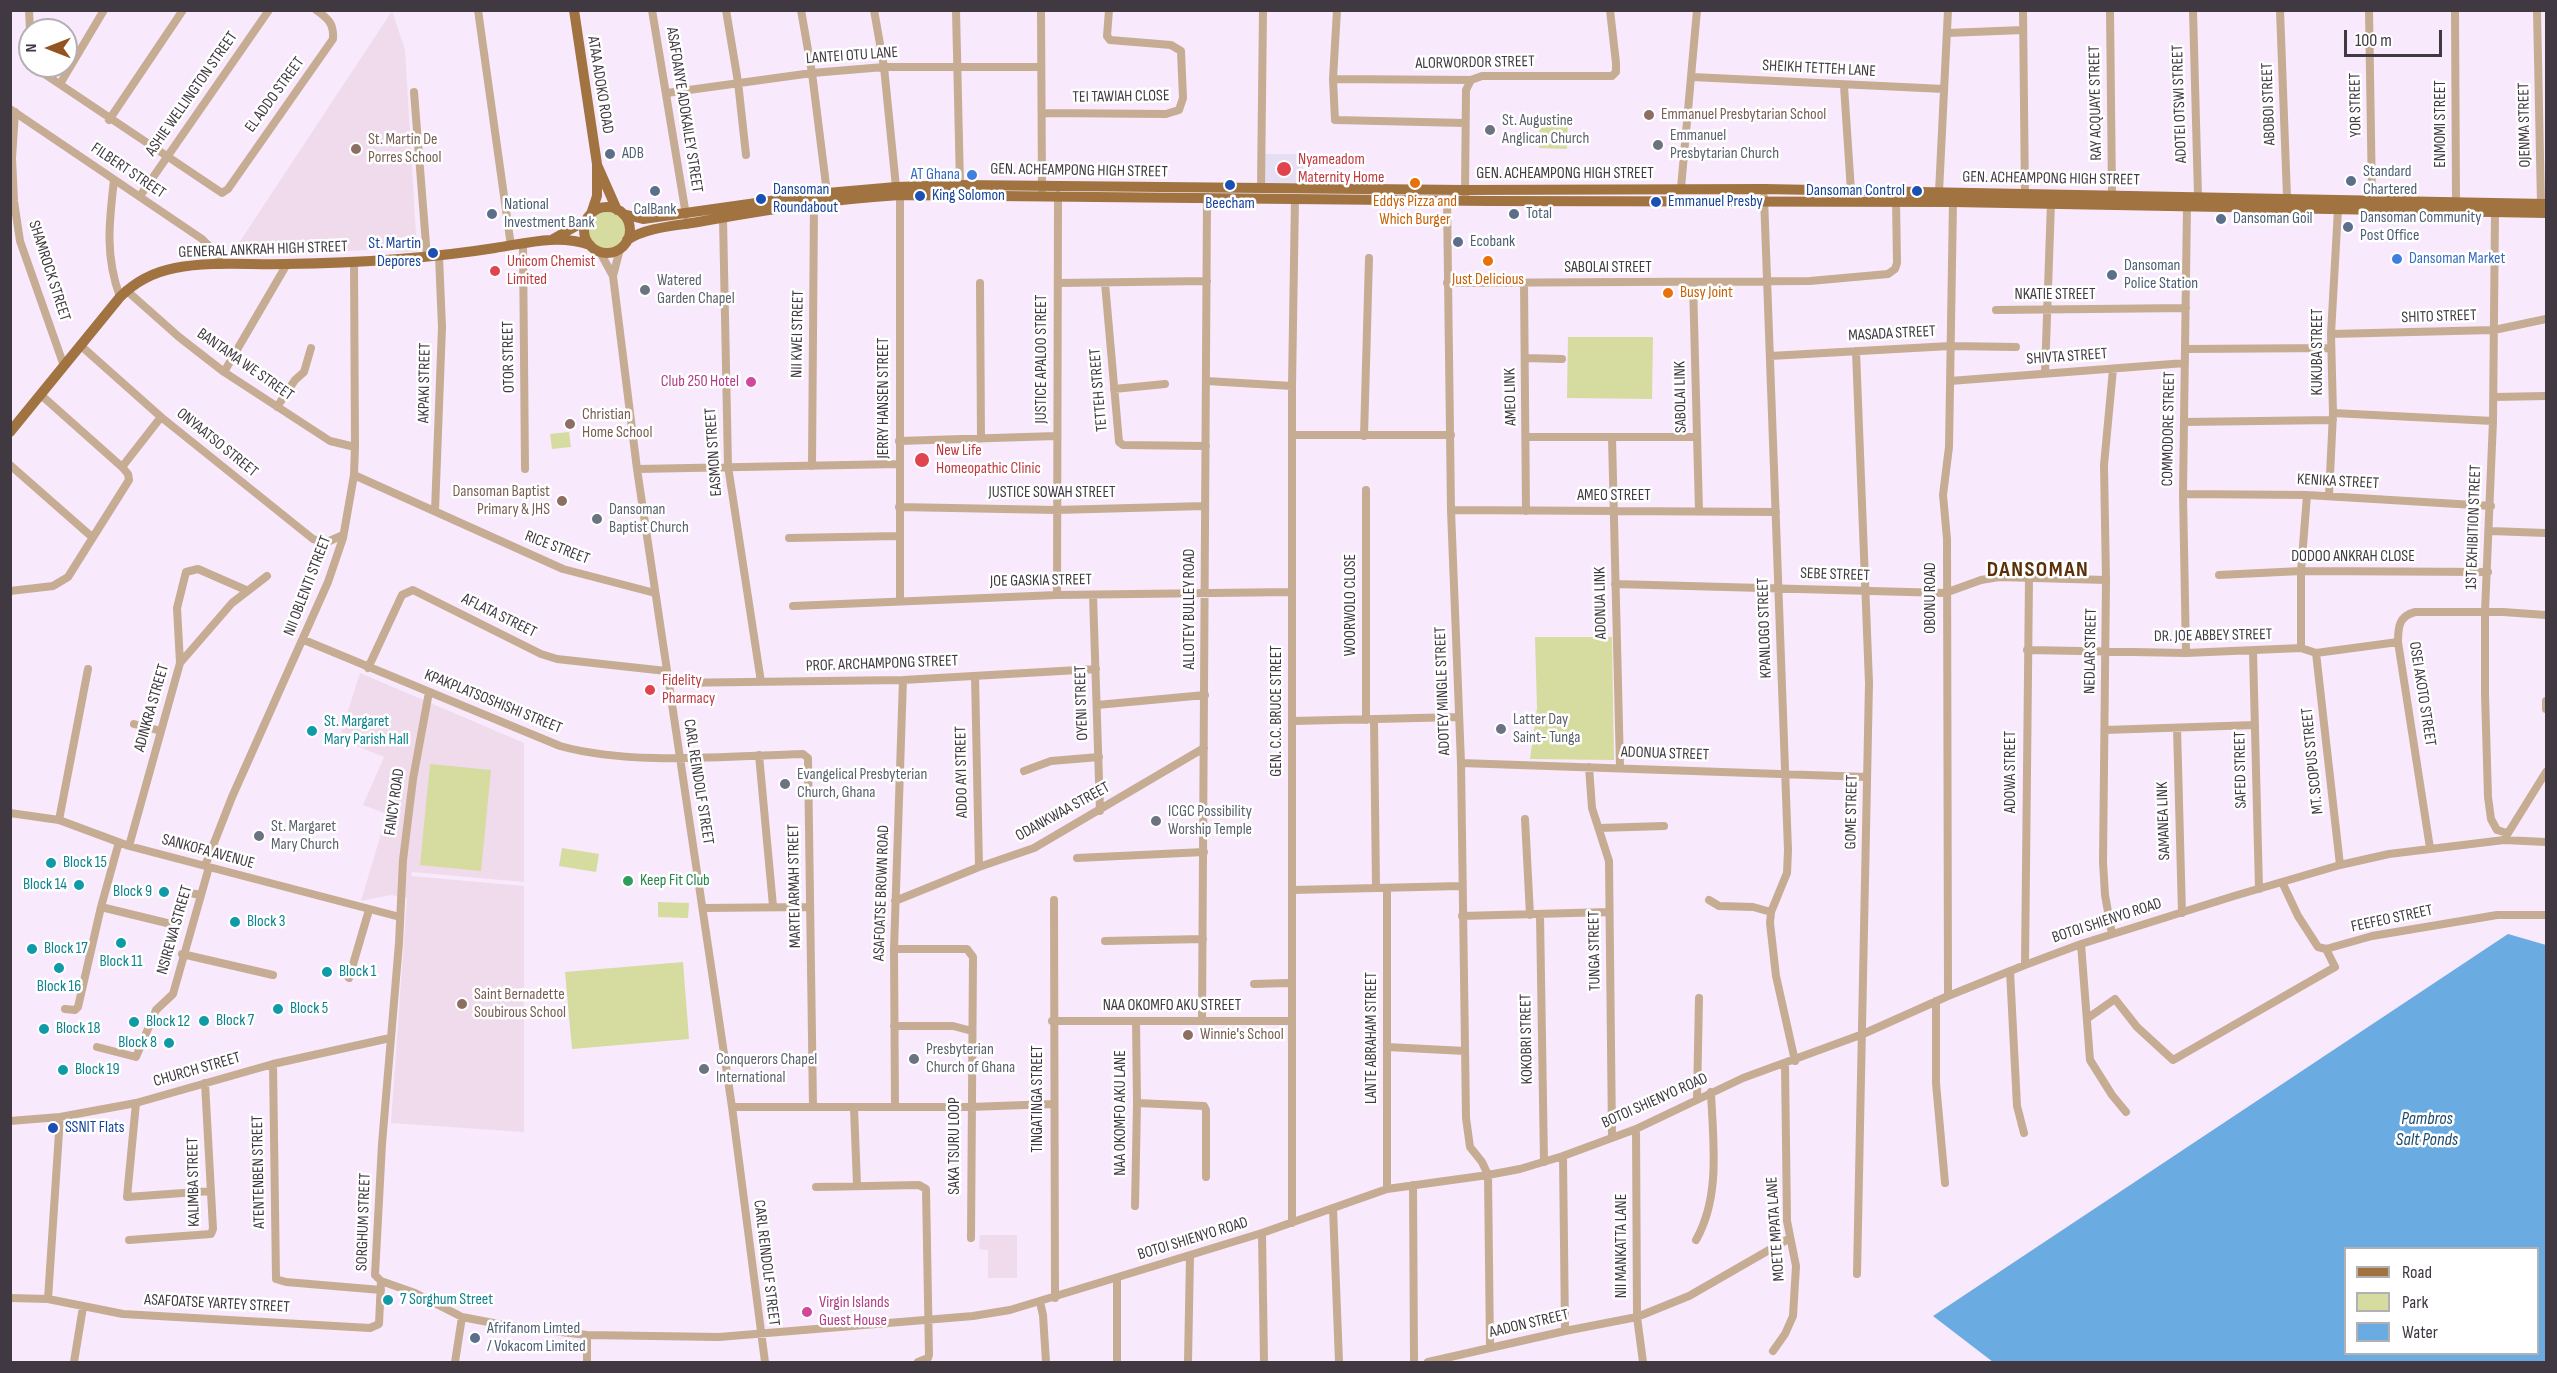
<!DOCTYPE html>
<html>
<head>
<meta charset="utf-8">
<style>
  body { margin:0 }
  #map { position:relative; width:2557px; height:1373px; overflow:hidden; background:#f8e9fd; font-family:"Sofia Sans Condensed",sans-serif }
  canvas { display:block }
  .frame { position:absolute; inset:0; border:12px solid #403942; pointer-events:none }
  .legend { position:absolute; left:2344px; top:1247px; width:195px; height:108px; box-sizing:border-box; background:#fff; border:2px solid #b3b0b3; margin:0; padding:8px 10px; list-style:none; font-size:18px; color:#403942 }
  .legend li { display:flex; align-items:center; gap:12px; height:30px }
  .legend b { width:30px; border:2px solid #b3b0b3 }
  .north { position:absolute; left:18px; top:18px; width:60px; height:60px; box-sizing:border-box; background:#fff; border:2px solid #b3b0b3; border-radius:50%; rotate:270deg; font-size:16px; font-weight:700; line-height:24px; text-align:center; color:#403942 }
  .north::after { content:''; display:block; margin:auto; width:21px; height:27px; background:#94531f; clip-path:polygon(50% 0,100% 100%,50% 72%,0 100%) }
  .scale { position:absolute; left:2344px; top:30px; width:98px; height:27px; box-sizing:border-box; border:3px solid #403942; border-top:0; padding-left:8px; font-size:18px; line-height:21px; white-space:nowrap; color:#403942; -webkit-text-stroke:4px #fff; paint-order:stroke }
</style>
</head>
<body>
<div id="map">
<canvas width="2557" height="1373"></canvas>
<div class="frame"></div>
<ul class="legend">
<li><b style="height:8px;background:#a07340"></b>Road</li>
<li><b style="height:16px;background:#d6db9f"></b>Park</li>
<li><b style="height:16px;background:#6aabe2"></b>Water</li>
</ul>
<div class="north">N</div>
<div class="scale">100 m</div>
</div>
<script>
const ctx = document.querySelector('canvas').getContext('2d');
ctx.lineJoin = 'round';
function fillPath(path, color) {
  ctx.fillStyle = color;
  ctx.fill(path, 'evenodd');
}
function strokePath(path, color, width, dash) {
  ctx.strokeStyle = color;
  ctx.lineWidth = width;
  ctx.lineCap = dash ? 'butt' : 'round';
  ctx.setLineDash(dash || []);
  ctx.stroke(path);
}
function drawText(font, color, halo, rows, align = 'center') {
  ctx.font = font + ' "Sofia Sans Condensed",sans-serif';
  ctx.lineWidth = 5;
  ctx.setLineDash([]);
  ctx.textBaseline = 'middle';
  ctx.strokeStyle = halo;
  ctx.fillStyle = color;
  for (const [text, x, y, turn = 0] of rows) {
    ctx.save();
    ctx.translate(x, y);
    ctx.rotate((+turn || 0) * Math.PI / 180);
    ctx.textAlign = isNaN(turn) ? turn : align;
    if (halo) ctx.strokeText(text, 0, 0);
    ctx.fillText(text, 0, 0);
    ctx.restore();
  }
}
fillPath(new Path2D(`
  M392,11L405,50L417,252H396L393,248L318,253L241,254L233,252Z
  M360,673L524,743V882L412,872L411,876L524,886V1132L391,1123L407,898L391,895L361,901L387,814L363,805L384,757L339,739Z
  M980,1235H1017V1278H988V1250L979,1249Z`), '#efdbeb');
fillPath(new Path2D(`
  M1265,154H1303V183L1265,184Z`), '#e6def2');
fillPath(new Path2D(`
  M1540,118L1568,119L1567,149L1539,148Z
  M588 231a19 19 0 1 1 38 0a19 19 0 1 1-38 0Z
  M1568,337H1653L1652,399L1567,398Z
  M569,432L571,447L552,449L550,434Z
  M1535,637H1612L1614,760L1530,759L1537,708Z
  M430,764L491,770L481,871L420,865Z
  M562,848L599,854L596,872L559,866Z
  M658,902L689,903L688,918L658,917Z
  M683,962L689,1039L572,1049L565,972Z`), '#d6db9f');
fillPath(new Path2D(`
  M2508,934L2546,945V1362H1993L1933,1316ZM2346,1248H2538V1354H2346Z`), '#6aabe2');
strokePath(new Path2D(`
  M29,10L30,30
  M478,10L511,246
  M652,10L686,215
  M726,10L738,82L746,155
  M801,10L812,73L827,193
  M874,10L884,67L896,187
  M956,10L960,185
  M1041,10L1042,190
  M1337,10L1333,79L1335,120L1465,123
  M2023,10L2025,199
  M2110,10L2112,195
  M2193,10L2198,196
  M2280,10L2287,197
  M2369,10L2372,199
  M2455,10L2456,202
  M2537,10L2541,204
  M1947,33L2023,30
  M35,66L37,69L222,193L228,189L333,39C334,24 329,19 316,10
  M1692,77L1944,89
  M1333,79L1471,80L1482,76H1612L1616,72V63L1610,10
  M60,84L104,10
  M1844,86L1851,191
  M414,92L427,257
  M667,93L812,73L884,67H1041
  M10,109L202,239L217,254L221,265
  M15,112L12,158L14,201L20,241L64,366
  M1042,113L1166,114L1179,110L1183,98L1181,51L1171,45L1110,40L1107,36L1109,10
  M109,120L183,10
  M114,180C109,223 105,256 120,297
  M1261,188L1263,10
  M1681,188L1697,10
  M1939,192L1948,10
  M900,195V600
  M1465,195L1466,90L1471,80
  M140,196L269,10
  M1764,197L1788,850L1787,873L1771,912L1770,923L1776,976L1795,1061
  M1447,200L1451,510L1461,763L1466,1118L1470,1147L1482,1162L1488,1175L1490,1348
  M2495,212L2493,421L2485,611V694L2488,797L2491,819L2497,830L2507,833
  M723,218L728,466L761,682
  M523,244L525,469
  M620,249L613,276L637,469L732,1107L765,1362
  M600,252L613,276
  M980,283L981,439
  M1058,283L1207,281
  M1105,283L1119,442L1123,445L1206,446
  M1447,283L1810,281L1888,274L1895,269L1897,263L1896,201
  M1524,283L1526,511
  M1693,283L1699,511
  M126,290L179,337L224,372L330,441L355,447
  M1996,310L2186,308
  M2331,334L2494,330L2546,319
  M80,345L161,417L313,539L325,543L343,535
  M2185,349L2331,348
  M1856,351L1869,683L1857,1274
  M1770,356L1950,346L2016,347
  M1525,358L1562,359
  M224,372L287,264
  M2045,373L2051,203
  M1206,381L1292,386
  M1950,381L2185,363
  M1114,389L1165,384
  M2494,397L2546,396
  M277,407L295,380L304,372L311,348
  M2333,413L2493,421
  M2184,422L2333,420
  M1293,435H1451
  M1364,436L1369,258
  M1526,437H1697
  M1612,437L1620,767
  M899,441L1056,436
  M10,465L92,537
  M812,466L814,203
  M122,467L161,417
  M637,469L899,464
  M354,475L563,569L655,593
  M2183,494L2307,495L2491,506
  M2329,496L2333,413L2331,334L2338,209
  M899,507L1056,510L1205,506
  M1451,510L1776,512
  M435,511L442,327L439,256
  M2490,531L2546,533
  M789,538L899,536
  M2219,575L2301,571L2488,572
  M1615,584L1945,593L1981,580L1999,577L2106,580
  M10,591L53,586L68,577L129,480L128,474L122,467L41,395
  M1057,595L1058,195
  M1093,595L1100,811
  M793,606L1057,595L1291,592
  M304,640L560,746C632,766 727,756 803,754L808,758L813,1107
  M2301,648V571L2307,495
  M2027,650L2186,653L2301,648L2316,653L2398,642
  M2253,651L2259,889
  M2186,653L2183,494L2187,205
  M2316,653L2340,865
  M180,663L177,608L186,572L198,569L246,590
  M368,668L402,595L413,590L541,654L557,659L666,671
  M975,676L979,867
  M668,683L903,680L1096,669
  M429,692L413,779L403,860L399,943L382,1144L375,1275L381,1281L415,1293L462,1317L509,1326L587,1335L719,1337L973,1316L1010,1310L1262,1233L1387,1189L1488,1175L1520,1169L1563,1156L1636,1129L1743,1078L1863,1034L1948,996L2025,965L2081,944L2234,896L2340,865L2389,854L2504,840L2546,842
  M2546,701V709
  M1097,705L1205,695
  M1366,720V490
  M1374,720L1376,888
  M1293,721L1459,717
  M134,724L161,731
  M2177,728L2182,913
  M2105,730L2255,725
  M759,755L773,906
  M1461,763L1867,777
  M1589,767L1592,808L1609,861L1612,1137
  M1024,771L1051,761L1099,757
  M10,813L59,820L129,846L400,917
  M1525,819L1530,915
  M59,820L88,669
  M1599,828L1664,826
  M2505,838L2546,772
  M129,846L180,663L232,603L267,576
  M2430,848L2398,642C2398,627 2399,616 2415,612H2503L2546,615
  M1077,858L1204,852
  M205,866L232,797L328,582L343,538L354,475L355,447L354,262
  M2282,882L2298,916L2318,947L2326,949L2372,936L2497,915H2546
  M1292,890L1461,886
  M1054,900L1055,1298
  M1709,900L1719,906L1753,907L1771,912
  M895,901L979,867L1034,848L1204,748
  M101,907L171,924L184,892L201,895
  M703,908L810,907
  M1540,915L1544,1162
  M1462,916L1609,912
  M2112,934L2105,895L2103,862L2106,580L2104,465L2113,369
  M1105,941L1203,939
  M2081,944L2090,1060L2112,1095L2126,1112
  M894,949H967L973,957L971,1238
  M182,954L273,975
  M2025,965L2029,578
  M2010,971L2017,1106L2024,1133
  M349,978L369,910
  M1254,984L1288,983L1291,985
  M1948,996L1947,539L1943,495L1949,447L1953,202
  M1936,1001V1083L1945,1183
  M65,1009L75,1010L78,1007L101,907L119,842
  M2088,1018L2115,999L2137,1027L2173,1060L2335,967L2326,949
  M1052,1021H1291
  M1202,1021L1207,197
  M894,1026H953L972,1031
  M97,1047L136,1057L156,1010L173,994L209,867
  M1387,1047L1465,1051
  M273,1064L276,1279L286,1282L381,1290
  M1697,1098L1699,998
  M136,1103L127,1197L211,1191
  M1137,1103L1204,1106L1206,1110V1177
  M732,1107H970L1053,1104
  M895,1107L894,949L903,680
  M854,1108L857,1185
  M10,1121L60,1117L136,1103L273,1064L390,1038
  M1636,1129L1637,1317L1643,1362
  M1563,1156L1565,1331
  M1413,1185L1414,1362
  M816,1187L919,1185L926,1189L929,1355L928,1358L918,1362
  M1387,1189V888
  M1135,1206L1137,1103L1136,1021
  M1333,1208L1339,1362
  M1292,1223V386L1295,198
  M1262,1233L1264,1362
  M129,1240L211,1234L213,1229L205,1083
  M1696,1240C1721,1196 1713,1141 1711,1092
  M10,1298L48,1299L123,1314L370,1328L379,1324L381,1281
  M48,1299L60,1117
  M1040,1302L1043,1315L1046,1362
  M1773,1351L1785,1334L1793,1316L1796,1266L1787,1221L1785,1064
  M74,1362L83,1307
  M455,1362L462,1317
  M587,1362V1335
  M1117,1362V1279
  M1188,1362L1190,1256
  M1428,1362L1565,1331L1637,1317L1689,1296L1790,1238`), '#c6ac92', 8);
strokePath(new Path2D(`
  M574,10L597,164V196L591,214
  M598,167L617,210
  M584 230a23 23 0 1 1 46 0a23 23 0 1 1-46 0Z
  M623,214L643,219L827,193L896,187L960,185L1465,190L1764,189L2546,204
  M553,239L587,220
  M627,240C647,227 675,226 698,222C765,210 832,199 900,195L1490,201L1953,202L2546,213
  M10,432L120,297C135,282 154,272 175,268C211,261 249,265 285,264C355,263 426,259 495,248C527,243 558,234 590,245`), '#a07340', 10);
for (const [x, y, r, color] of [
  [1649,115,6,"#8d6e63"],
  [1490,130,6,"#6b7280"],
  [1658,145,6,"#6b7280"],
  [356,149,6,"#8d6e63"],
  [610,154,6,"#5c6f8a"],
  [1284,169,8,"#e0444e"],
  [972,175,6,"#3f7fe0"],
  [2351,181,6,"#5c6f8a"],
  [1415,183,6,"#e8710a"],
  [1230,185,6,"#1a4fb4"],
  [655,191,6,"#5c6f8a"],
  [1917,191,6,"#1a4fb4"],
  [920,196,6,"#1a4fb4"],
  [761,199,6,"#1a4fb4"],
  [1656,202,6,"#1a4fb4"],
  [492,214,6,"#5c6f8a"],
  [1514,214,6,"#5c6f8a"],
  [2221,219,6,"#5c6f8a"],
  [2348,227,6,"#5c6f8a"],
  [1458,242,6,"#5c6f8a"],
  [433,253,6,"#1a4fb4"],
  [2397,259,6,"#3f7fe0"],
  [1488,261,6,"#e8710a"],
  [495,271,6,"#e0444e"],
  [2112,275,6,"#5c6f8a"],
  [645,290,6,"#6b7280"],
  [1668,293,6,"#e8710a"],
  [751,382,6,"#d1479c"],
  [570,424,6,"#8d6e63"],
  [922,460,8,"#e0444e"],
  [562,501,6,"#8d6e63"],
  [597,519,6,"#6b7280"],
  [650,690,6,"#e0444e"],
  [1501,729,6,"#6b7280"],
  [312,731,6,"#0f9aa8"],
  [785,784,6,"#6b7280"],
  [1156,821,6,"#6b7280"],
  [259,836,6,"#6b7280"],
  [51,863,6,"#0f9aa8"],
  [628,881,6,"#2e9e5b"],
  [79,885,6,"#0f9aa8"],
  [164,892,6,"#0f9aa8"],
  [235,922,6,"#0f9aa8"],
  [121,943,6,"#0f9aa8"],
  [32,949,6,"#0f9aa8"],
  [59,968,6,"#0f9aa8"],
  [327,972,6,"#0f9aa8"],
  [462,1004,6,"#8d6e63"],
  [278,1009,6,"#0f9aa8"],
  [204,1021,6,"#0f9aa8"],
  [134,1022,6,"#0f9aa8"],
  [44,1029,6,"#0f9aa8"],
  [1188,1035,6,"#8d6e63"],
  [169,1043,6,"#0f9aa8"],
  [914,1059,6,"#6b7280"],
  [704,1069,6,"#6b7280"],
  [63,1070,6,"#0f9aa8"],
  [53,1128,6,"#1a4fb4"],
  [388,1300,6,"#0f9aa8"],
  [807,1312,6,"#d1479c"],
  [475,1338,6,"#5c6f8a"]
]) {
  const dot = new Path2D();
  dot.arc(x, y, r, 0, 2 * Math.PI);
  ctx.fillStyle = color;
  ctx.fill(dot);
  strokePath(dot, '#fff', 2);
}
drawText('16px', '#403942', '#fff', [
  ["LANTEI OTU LANE",852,56,-4],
  ["ALORWORDOR STREET",1475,63,-1],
  ["SHEIKH TETTEH LANE",1819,69,3],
  ["ATAA ADOKO ROAD",600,85,81],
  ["ASHIE WELLINGTON STREET",192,94,-55],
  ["EL ADDO STREET",275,95,-54],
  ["TEI TAWIAH CLOSE",1121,97,-1],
  ["RAY ACQUAYE STREET",2096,103,-91],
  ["ADOTEI OTSWI STREET",2180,104,-92],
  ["ABOBOI STREET",2269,104,-92],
  ["YOR STREET",2356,105,-91],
  ["ASAFOANYE ADOKAILEY STREET",684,110,81],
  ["ENMOMI STREET",2441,124,-90],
  ["OJENMA STREET",2525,125,-91],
  ["FILBERT STREET",128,171,34],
  ["GEN. ACHEAMPONG HIGH STREET",1079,171,1],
  ["GEN. ACHEAMPONG HIGH STREET",1565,174],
  ["GEN. ACHEAMPONG HIGH STREET",2051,179,1],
  ["GENERAL ANKRAH HIGH STREET",263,250,-2],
  ["SABOLAI STREET",1608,268],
  ["SHAMROCK STREET",49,271,72],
  ["NKATIE STREET",2055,295],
  ["SHITO STREET",2439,317,-2],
  ["NII KWEI STREET",798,334,-89],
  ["MASADA STREET",1892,334,-3],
  ["KUKUBA STREET",2318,352,-90],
  ["OTOR STREET",509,357,-91],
  ["SHIVTA STREET",2067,357,-4],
  ["JUSTICE APALOO STREET",1042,359,-90],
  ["BANTAMA WE STREET",245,365,35],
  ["AKPAKI STREET",425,383,-89],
  ["TETTEH STREET",1099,390,-95],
  ["AMEO LINK",1511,397,-91],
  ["SABOLAI LINK",1681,397,-91],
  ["JERRY HANSEN STREET",884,398,-90],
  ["COMMODORE STREET",2169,429,-89],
  ["ONYAATSO STREET",217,443,39],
  ["EASMON STREET",714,452,-94],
  ["KENIKA STREET",2338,482,3],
  ["JUSTICE SOWAH STREET",1052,493],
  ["AMEO STREET",1614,496],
  ["1ST EXHIBITION STREET",2474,527,-88],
  ["RICE STREET",557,548,21],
  ["DODOO ANKRAH CLOSE",2353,557],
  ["SEBE STREET",1835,575,2],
  ["JOE GASKIA STREET",1041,581,-1],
  ["NII OBLENTI STREET",308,586,-69],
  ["OBONU ROAD",1931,598,-90],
  ["ADONUA LINK",1601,603,-91],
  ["WOORWOLO CLOSE",1351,605,-90],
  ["ALLOTEY BULLEY ROAD",1190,609,-90],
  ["AFLATA STREET",499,616,26],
  ["KPANLOGO STREET",1765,628,-92],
  ["DR. JOE ABBEY STREET",2213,636,-1],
  ["NEDLAR STREET",2091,651,-89],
  ["PROF. ARCHAMPONG STREET",882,664,-2],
  ["ADOTEY MINGLE STREET",1443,691,-92],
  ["OSEI AKOTO STREET",2422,694,81],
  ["KPAKPLATSOSHISHI STREET",493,702,22],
  ["OYENI STREET",1082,703,-92],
  ["ADINKRA STREET",152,708,-74],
  ["GEN. C.C. BRUCE STREET",1277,711,-90],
  ["ADONUA STREET",1665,754,2],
  ["MT. SCOPUS STREET",2313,761,-96],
  ["SAFED STREET",2241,770,-91],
  ["ADDO AYI STREET",962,772,-91],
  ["ADOWA STREET",2011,772,-90],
  ["CARL REINDOLF STREET",698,782,81],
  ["FANCY ROAD",395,802,-82],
  ["ODANKWAA STREET",1063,812,-29],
  ["GOME STREET",1852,812,-89],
  ["SAMANEA LINK",2164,821,-92],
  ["SANKOFA AVENUE",208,852,15],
  ["MARTEI ARMAH STREET",795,886,-91],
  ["ASAFOATSE BROWN ROAD",882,893,-88],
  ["FEEFEO STREET",2392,919,-12],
  ["BOTOI SHIENYO ROAD",2107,921,-18],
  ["NSIREWA STREET",175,930,-74],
  ["TUNGA STREET",1595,951,-91],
  ["NAA OKOMFO AKU STREET",1172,1006],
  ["LANTE ABRAHAM STREET",1372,1038,-90],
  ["KOKOBRI STREET",1527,1039,-91],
  ["CHURCH STREET",197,1070,-16],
  ["TINGATINGA STREET",1038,1099,-90],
  ["BOTOI SHIENYO ROAD",1655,1101,-24],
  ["NAA OKOMFO AKU LANE",1121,1113,-90],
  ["SAKA TSURU LOOP",955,1146,-90],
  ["ATENTENBEN STREET",259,1172,-91],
  ["KALIMBA STREET",194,1182,-91],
  ["SORGHUM STREET",364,1222,-88],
  ["MOETE MPATA LANE",1776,1229,-94],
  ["BOTOI SHIENYO ROAD",1193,1239,-17],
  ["NII MANKATTA LANE",1622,1246,-90],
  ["CARL REINDOLF STREET",766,1263,83],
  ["ASAFOATSE YARTEY STREET",217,1304,3],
  ["AADON STREET",1529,1324,-13]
]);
drawText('16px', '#785e54', '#fff', [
  ["Emmanuel Presbytarian School",1661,115],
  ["St. Martin De",368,140],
  ["Porres School",368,158],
  ["Christian",582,415],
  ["Home School",582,433],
  ["Dansoman Baptist",550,492,"right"],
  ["Primary & JHS",550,510,"right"],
  ["Saint Bernadette",474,995],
  ["Soubirous School",474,1013],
  ["Winnie's School",1200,1035]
], 'left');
drawText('16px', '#5b616d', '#fff', [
  ["St. Augustine",1502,121],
  ["Anglican Church",1502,139],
  ["Emmanuel",1670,136],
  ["Presbytarian Church",1670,154],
  ["Watered",657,281],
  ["Garden Chapel",657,299],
  ["Dansoman",609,510],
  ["Baptist Church",609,528],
  ["Latter Day",1513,720],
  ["Saint- Tunga",1513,738],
  ["Evangelical Presbyterian",797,775],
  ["Church, Ghana",797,793],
  ["ICGC Possibility",1168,812],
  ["Worship Temple",1168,830],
  ["St. Margaret",271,827],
  ["Mary Church",271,845],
  ["Presbyterian",926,1050],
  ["Church of Ghana",926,1068],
  ["Conquerors Chapel",716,1060],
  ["International",716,1078]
], 'left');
drawText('16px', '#4e5e75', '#fff', [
  ["ADB",622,154],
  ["Standard",2363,172],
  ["Chartered",2363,190],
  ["National",504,205],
  ["Investment Bank",504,223],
  ["CalBank",655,210,"center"],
  ["Total",1526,214],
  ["Dansoman Community",2360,218],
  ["Post Office",2360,236],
  ["Dansoman Goil",2233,219],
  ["Ecobank",1470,242],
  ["Dansoman",2124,266],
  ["Police Station",2124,284],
  ["Afrifanom Limted",487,1329],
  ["/ Vokacom Limited",487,1347]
], 'left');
drawText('16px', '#be3a42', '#fff', [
  ["Nyameadom",1298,160],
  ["Maternity Home",1298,178],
  ["Unicom Chemist",507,262],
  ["Limited",507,280],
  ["New Life",936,451],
  ["Homeopathic Clinic",936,469],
  ["Fidelity",662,681],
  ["Pharmacy",662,699]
], 'left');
drawText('16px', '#366cbe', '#fff', [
  ["AT Ghana",960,175],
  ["Dansoman Market",2409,259,"left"]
], 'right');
drawText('16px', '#164399', '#fff', [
  ["Dansoman",773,190],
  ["Roundabout",773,208],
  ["Dansoman Control",1905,191,"right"],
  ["King Solomon",932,196],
  ["Emmanuel Presby",1668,202],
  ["Beecham",1230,204,"center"],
  ["St. Martin",421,244,"right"],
  ["Depores",421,262,"right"],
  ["SSNIT Flats",65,1128]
], 'left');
drawText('16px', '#c56008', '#fff', [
  ["Eddys Pizza and",1415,202],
  ["Which Burger",1415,220],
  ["Just Delicious",1488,280],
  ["Busy Joint",1680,293,"left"]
]);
drawText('16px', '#b23c85', '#fff', [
  ["Club 250 Hotel",739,382],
  ["Virgin Islands",819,1303,"left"],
  ["Guest House",819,1321,"left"]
], 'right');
drawText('16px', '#0d838f', '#fff', [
  ["St. Margaret",324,722],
  ["Mary Parish Hall",324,740],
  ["Block 15",63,863],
  ["Block 14",67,885,"right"],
  ["Block 9",152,892,"right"],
  ["Block 3",247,922],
  ["Block 17",44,949],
  ["Block 11",121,962,"center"],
  ["Block 1",339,972],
  ["Block 16",59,987,"center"],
  ["Block 5",290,1009],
  ["Block 7",216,1021],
  ["Block 12",146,1022],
  ["Block 18",56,1029],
  ["Block 8",157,1043,"right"],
  ["Block 19",75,1070],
  ["7 Sorghum Street",400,1300]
], 'left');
drawText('16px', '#27864d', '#fff', [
  ["Keep Fit Club",640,881]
], 'left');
drawText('italic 18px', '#1b4b6f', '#fff', [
  ["Pambros",2427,1119],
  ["Salt Ponds",2427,1140]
]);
ctx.letterSpacing = '1.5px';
drawText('bold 22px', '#5b2f09', '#fff', [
  ["DANSOMAN",2038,570]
]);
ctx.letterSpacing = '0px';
</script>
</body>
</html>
